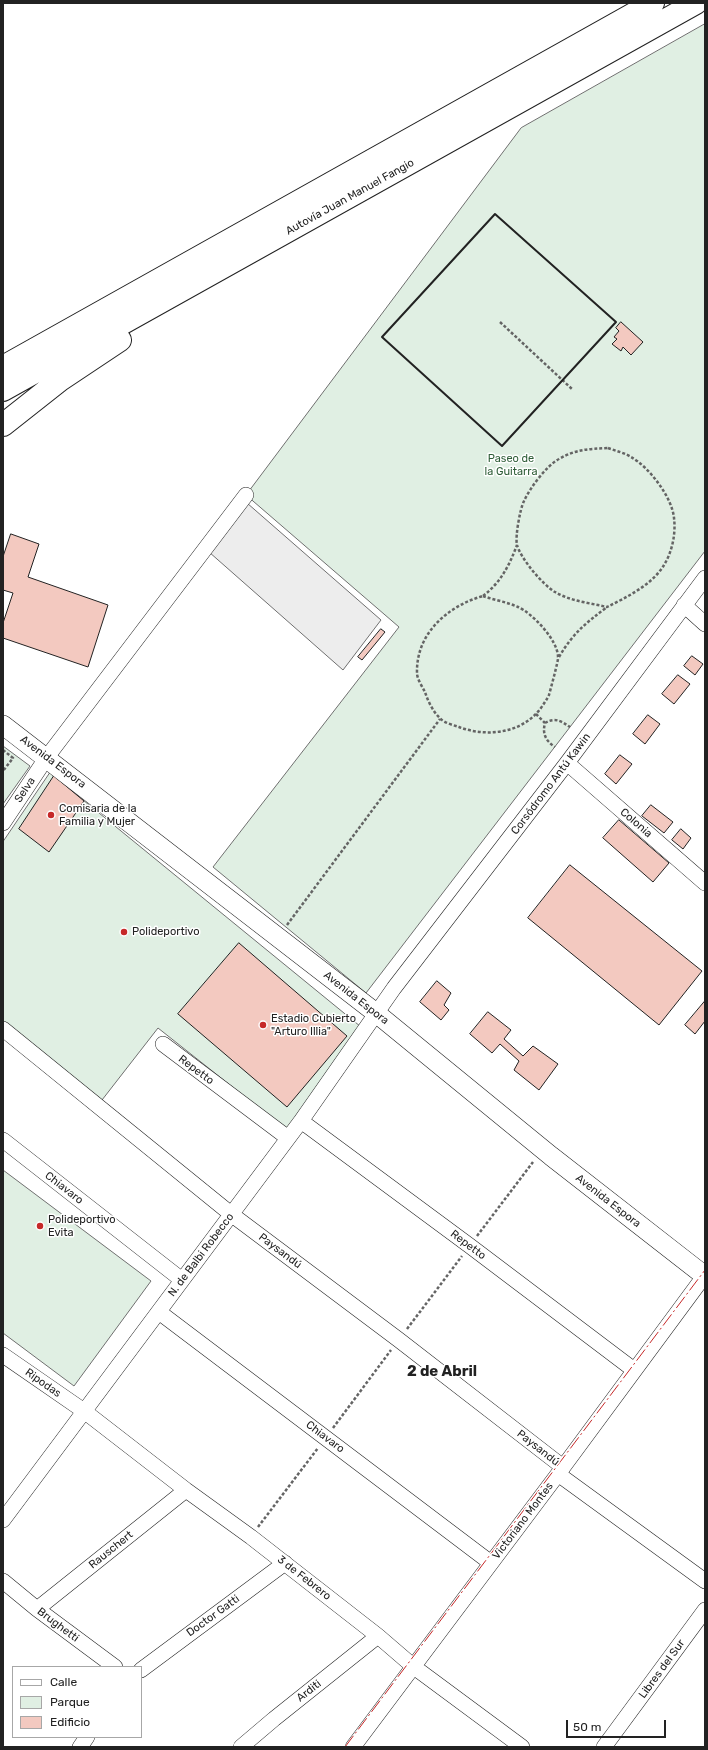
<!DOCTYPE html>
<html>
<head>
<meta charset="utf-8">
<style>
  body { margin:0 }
  #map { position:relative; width:708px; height:1750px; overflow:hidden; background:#fff; font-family:Rubik,sans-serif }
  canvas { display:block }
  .frame { position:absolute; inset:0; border:4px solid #222; pointer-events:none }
  .legend { position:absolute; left:12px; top:1666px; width:130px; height:72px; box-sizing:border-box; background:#fff; border:1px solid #a7a7a7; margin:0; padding:5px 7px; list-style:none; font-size:12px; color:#222 }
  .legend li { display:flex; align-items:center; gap:8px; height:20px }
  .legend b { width:20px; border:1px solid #a7a7a7 }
  .scale { position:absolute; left:566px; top:1720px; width:100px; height:18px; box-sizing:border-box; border:2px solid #222; border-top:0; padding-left:5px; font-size:12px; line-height:14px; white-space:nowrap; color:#222; -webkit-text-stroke:3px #fff; paint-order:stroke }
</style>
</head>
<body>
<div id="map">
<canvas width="708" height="1750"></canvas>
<div class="frame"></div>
<ul class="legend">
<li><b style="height:5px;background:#fff"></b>Calle</li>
<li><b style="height:11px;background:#e0efe3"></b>Parque</li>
<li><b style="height:11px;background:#f3c9c0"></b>Edificio</li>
</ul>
<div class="scale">50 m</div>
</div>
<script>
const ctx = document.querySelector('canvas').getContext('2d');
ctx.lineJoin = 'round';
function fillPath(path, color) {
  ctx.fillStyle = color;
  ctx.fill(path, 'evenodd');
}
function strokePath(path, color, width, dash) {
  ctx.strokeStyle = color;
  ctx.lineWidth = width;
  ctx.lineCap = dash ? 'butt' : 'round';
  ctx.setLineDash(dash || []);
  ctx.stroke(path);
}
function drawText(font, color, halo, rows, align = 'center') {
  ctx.font = font + ' Rubik,sans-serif';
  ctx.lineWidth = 3;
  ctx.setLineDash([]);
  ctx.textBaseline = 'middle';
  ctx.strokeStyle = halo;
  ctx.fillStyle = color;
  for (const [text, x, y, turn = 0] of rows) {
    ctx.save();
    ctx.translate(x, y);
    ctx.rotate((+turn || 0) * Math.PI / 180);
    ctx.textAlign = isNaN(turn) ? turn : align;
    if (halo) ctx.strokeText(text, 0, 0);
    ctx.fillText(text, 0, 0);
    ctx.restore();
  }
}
const green = new Path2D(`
  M705,24V551L366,993L213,867L399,627L246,495L521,128Z
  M3,746L30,766L3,804Z
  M50,773L366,1031L288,1131L158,1028L102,1100L3,1022V842Z
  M3,1170L151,1281L74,1386L3,1333Z`);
fillPath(green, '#e0efe3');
strokePath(green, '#6f6f6f', 1);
const parking = new Path2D(`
  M247,503L381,620L343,670L209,552Z`);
fillPath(parking, '#ededed');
strokePath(parking, '#6f6f6f', 1);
const building = new Path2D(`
  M621,322L643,342L631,355L623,347L621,351L612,344L617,339L614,337L619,331L616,328Z
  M11,534L39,544L28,577L108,605L88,667L3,638V623L13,593L3,590V557Z
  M381,629L385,632L362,660L358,657Z
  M692,656L703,664L695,675L684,666Z
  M678,675L690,684L674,704L662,694Z
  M648,715L660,724L645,744L633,734Z
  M620,755L632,764L616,784L605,774Z
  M54,776L84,801L49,852L19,829Z
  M651,805L673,822L664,833L642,816Z
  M619,820L669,863L653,882L603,838Z
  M681,829L691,838L683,849L672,840Z
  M570,865L702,971L659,1025L528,918Z
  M239,943L347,1036L287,1107L178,1014Z
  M437,981L451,993L444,1005L449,1010L441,1020L420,1002Z
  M705,1001V1021L695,1034L685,1025Z
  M488,1012L511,1030L504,1039L523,1056L533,1046L558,1064L539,1090L514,1070L519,1061L500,1044L492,1053L470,1034Z`);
fillPath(building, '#f3c9c0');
strokePath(building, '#222', 1);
const minor = new Path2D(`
  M684,605L705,624
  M567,763L705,883
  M3,823L47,757L246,495
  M3,1029L231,1214L399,1340L563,1467
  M163,1044L288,1138
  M301,1121L470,1246L634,1370
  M3,1140L182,1280
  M159,1312L491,1563
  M3,1355L84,1411L186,1490L251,1537L378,1636L414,1667L522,1747
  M558,1474L705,1581
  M3,1520L301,1121L394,988L567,763L705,578
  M3,1581L37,1609L115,1667
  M37,1609L186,1490
  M141,1670L285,1563
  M80,1747L87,1737
  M241,1747L274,1719L378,1636
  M353,1747L558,1474L705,1275
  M604,1747L705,1610`);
const major = new Path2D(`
  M3,725L376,1013L551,1156L705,1276`);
const highway = new Path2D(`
  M3,367L653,3
  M3,390L696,3
  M3,425L60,380L120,340`);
strokePath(minor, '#222', 16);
strokePath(major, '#222', 20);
strokePath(highway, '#222', 24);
strokePath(new Path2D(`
  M500,322L572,389
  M608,448C616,451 625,453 631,457C649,467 672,497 674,518C676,534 672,552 664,565C652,585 627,597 607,607C590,603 570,601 555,592C543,585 521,559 517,545C515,537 520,509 524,501C530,488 546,466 559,459C576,449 589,449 608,448Z
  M483,596C494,600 507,602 518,607C532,613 558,640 558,657C559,659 550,691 549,695C547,699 545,702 543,705C525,733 488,738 459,727C453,725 444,723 440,718C433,712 428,701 425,692C422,686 417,679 417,673C416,633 448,606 483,596Z
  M483,596C501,582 509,566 517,545
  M559,657C573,633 586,623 607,607
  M536,714L545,723C542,734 546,741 555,747
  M545,723C555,717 561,721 570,727
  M3,750L13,758L3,771
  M287,925L440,719
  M477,1236L533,1162
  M407,1329L462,1256
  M333,1428L391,1350
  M258,1527L318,1448`), '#646464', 2.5, [3, 2]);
strokePath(minor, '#fff', 15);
strokePath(major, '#fff', 19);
strokePath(highway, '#fff', 22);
strokePath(new Path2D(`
  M495,214L616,322L502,446L382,337Z`), '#222', 2);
strokePath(new Path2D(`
  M345,1747L705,1270`), '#c62828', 1, [14, 3, 2, 3]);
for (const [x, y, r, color] of [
  [51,815,4,"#c62828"],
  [124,932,4,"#c62828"],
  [263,1025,4,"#c62828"],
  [40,1226,4,"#c62828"]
]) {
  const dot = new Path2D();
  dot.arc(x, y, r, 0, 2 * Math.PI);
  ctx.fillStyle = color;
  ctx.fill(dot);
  strokePath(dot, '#fff', 1.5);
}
drawText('11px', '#222', '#fff', [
  ["Autovía Juan Manuel Fangio",350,197,-29],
  ["Avenida Espora",53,762,37],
  ["Corsódromo Antú Kawin",551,784,-53],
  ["Selva",25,790,-56],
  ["Colonia",636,823,41],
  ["Avenida Espora",356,998,38],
  ["Repetto",196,1070,37],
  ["Chiavaro",64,1188,38],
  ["Avenida Espora",608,1201,38],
  ["Repetto",468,1245,37],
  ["Paysandú",280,1251,37],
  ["N. de Balbi Robecco",201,1255,-53],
  ["Ripodas",43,1383,35],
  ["Chiavaro",325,1437,37],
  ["Paysandú",538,1448,38],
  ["Victoriano Montes",523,1521,-53],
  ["Rauschert",111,1550,-39],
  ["3 de Febrero",304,1578,38],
  ["Doctor Gatti",213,1616,-36],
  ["Brughetti",58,1625,37],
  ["Libres del Sur",662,1669,-54],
  ["Arditi",309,1691,-38]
]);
drawText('11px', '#2f5e38', '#fff', [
  ["Paseo de",511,459],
  ["la Guitarra",511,472]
]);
drawText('11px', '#222', '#fff', [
  ["Comisaria de la",59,809],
  ["Familia y Mujer",59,822],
  ["Polideportivo",132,932],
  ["Estadio Cubierto",271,1019],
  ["\"Arturo Illia\"",271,1032],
  ["Polideportivo",48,1220],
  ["Evita",48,1233]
], 'left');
drawText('bold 15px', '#222', '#fff', [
  ["2 de Abril",442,1372]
]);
</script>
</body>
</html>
